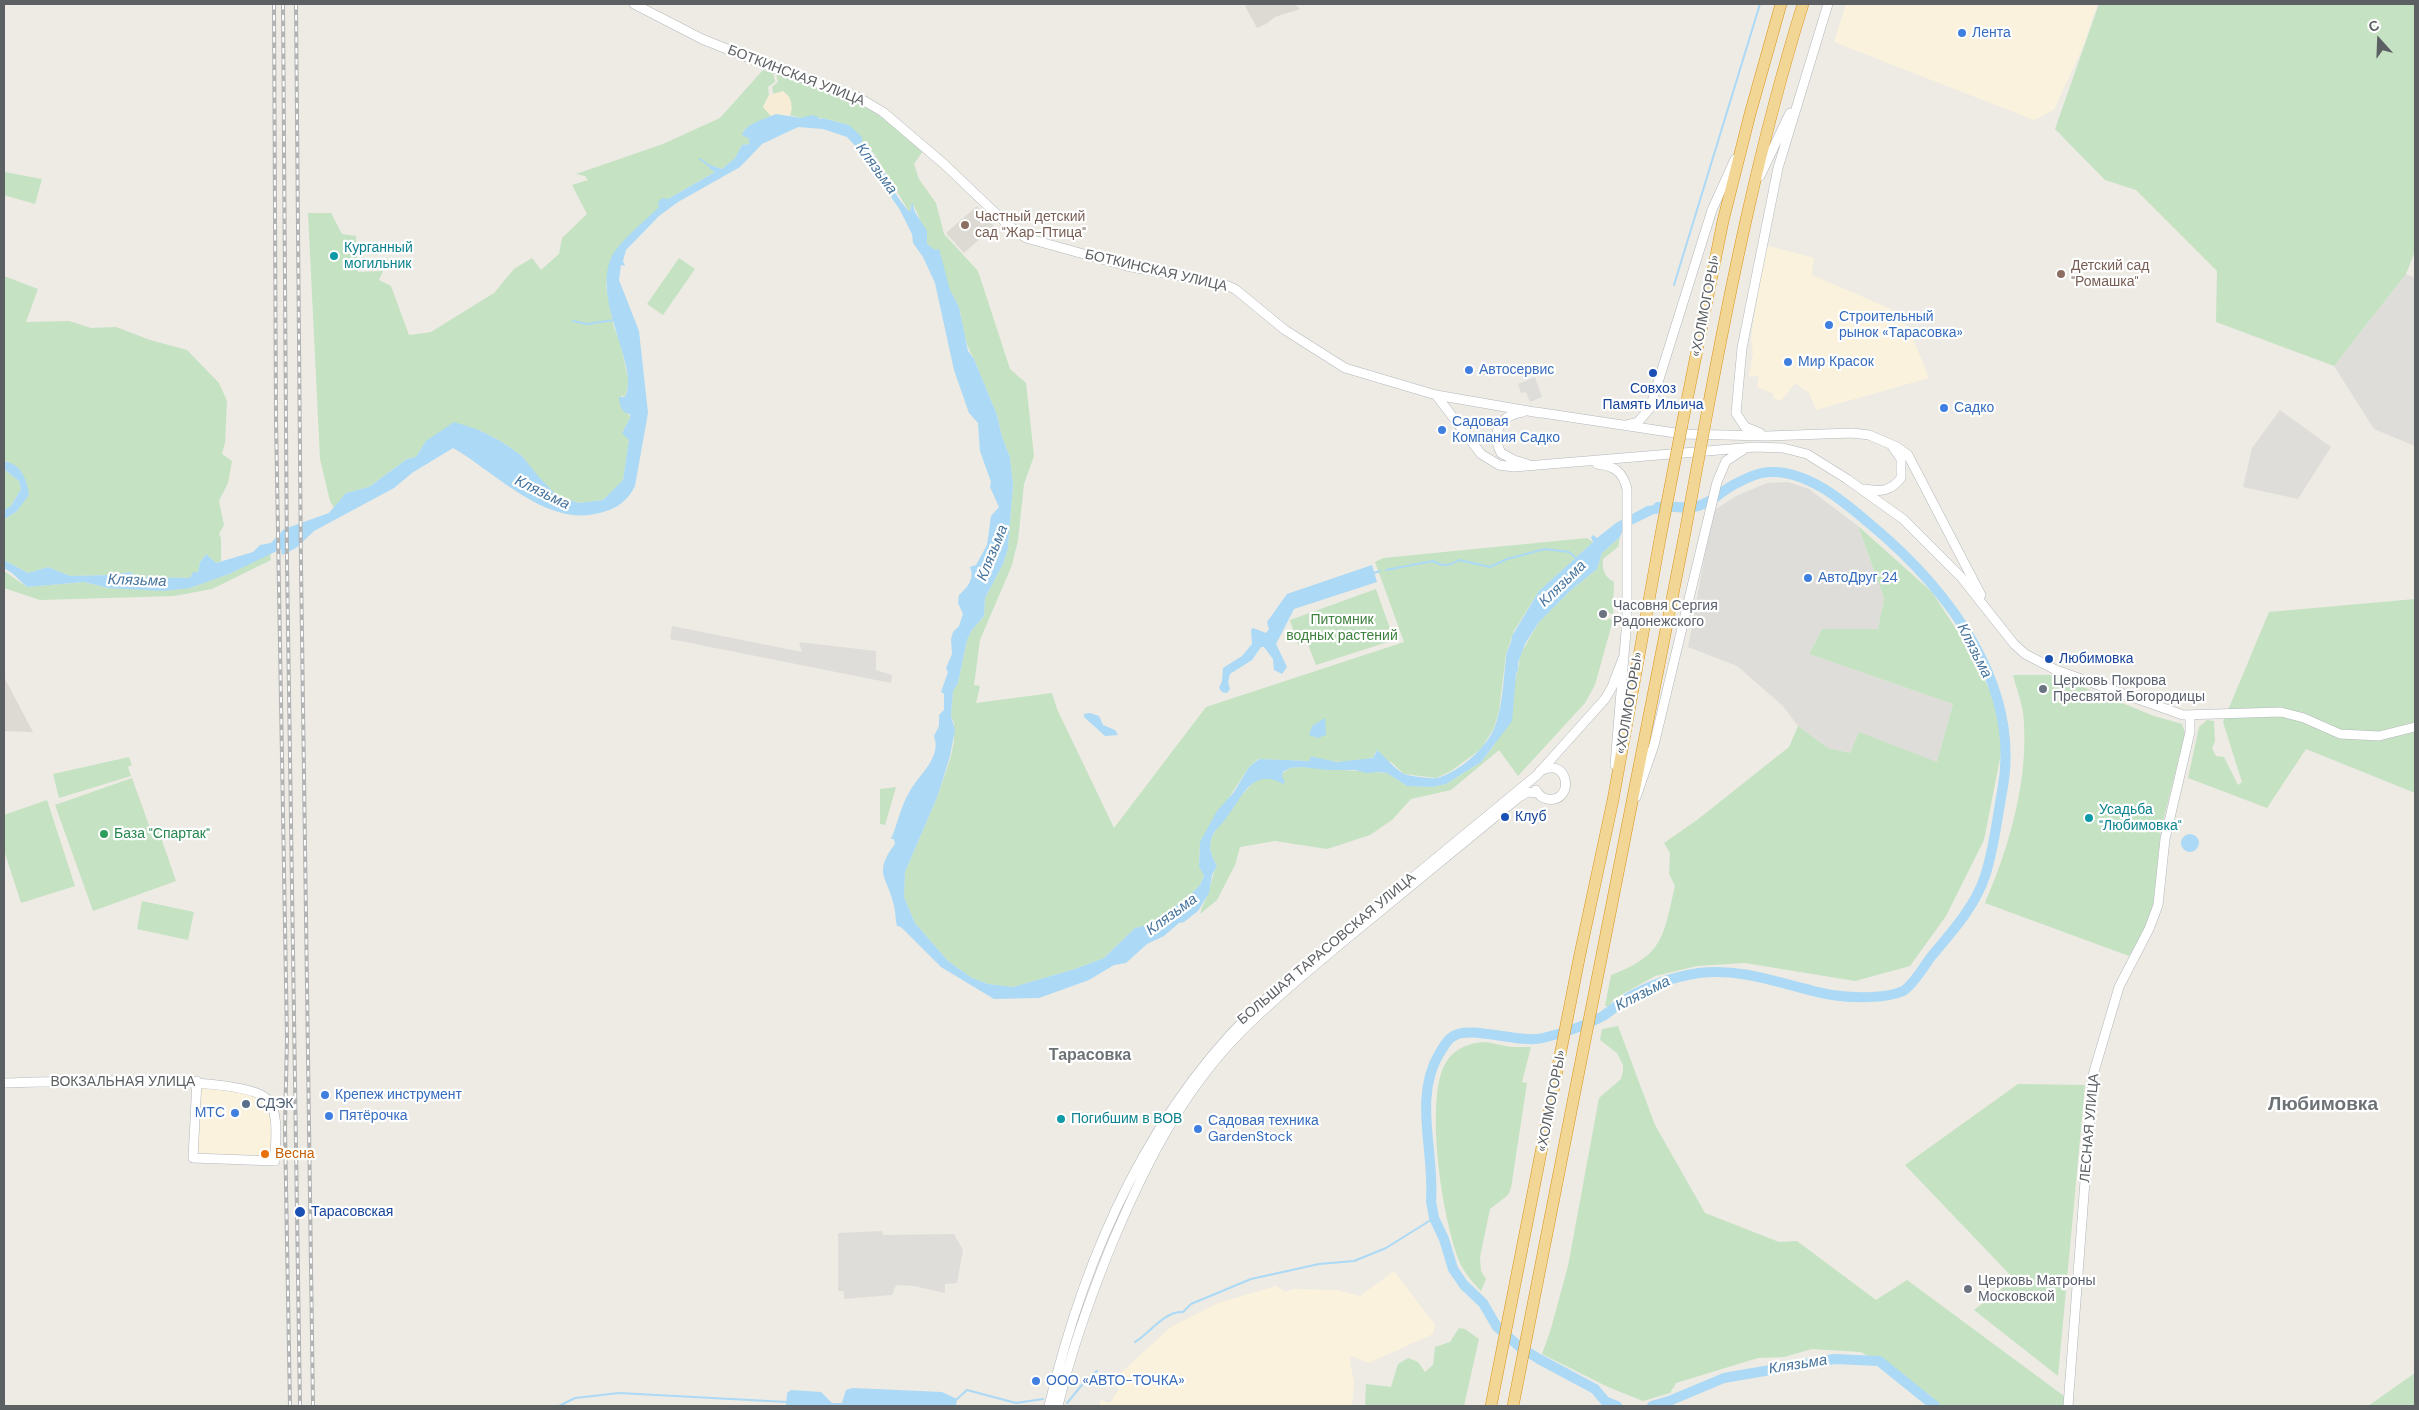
<!DOCTYPE html>
<html>
<head>
<meta charset="utf-8">
<style>
  body { margin:0 }
  #map { position:relative; width:2419px; height:1410px; overflow:hidden; background:#edebe4; font-family:"DM Sans",sans-serif }
  canvas { display:block }
  .frame { position:absolute; inset:0; border:5px solid #5c6063; pointer-events:none }
  .north { position:absolute; left:2354px; top:15px; width:50px; height:50px; -webkit-text-stroke:4px #fff; paint-order:stroke; rotate:340deg; font-size:14px; font-weight:700; line-height:20px; text-align:center; color:#5c6063 }
  .north::after { content:''; display:block; margin:auto; width:18px; height:22px; background:#5c6063; clip-path:polygon(50% 0,100% 100%,50% 72%,0 100%) }
</style>
</head>
<body>
<div id="map">
<canvas width="2419" height="1410"></canvas>
<div class="frame"></div>
<div class="north">С</div>
</div>
<script>
const ctx = document.querySelector('canvas').getContext('2d');
ctx.lineJoin = 'round';
function fillPath(path, color) {
  ctx.fillStyle = color;
  ctx.fill(path, 'evenodd');
}
function strokePath(path, color, width, dash) {
  ctx.strokeStyle = color;
  ctx.lineWidth = width;
  ctx.lineCap = dash ? 'butt' : 'round';
  ctx.setLineDash(dash || []);
  ctx.stroke(path);
}
function drawText(font, color, halo, rows, align = 'center') {
  ctx.font = font + ' "DM Sans",sans-serif';
  ctx.lineWidth = 4.5;
  ctx.setLineDash([]);
  ctx.textBaseline = 'middle';
  ctx.strokeStyle = halo;
  ctx.fillStyle = color;
  for (const [text, x, y, turn = 0] of rows) {
    ctx.save();
    ctx.translate(x, y);
    ctx.rotate((+turn || 0) * Math.PI / 180);
    ctx.textAlign = isNaN(turn) ? turn : align;
    if (halo) ctx.strokeText(text, 0, 0);
    ctx.fillText(text, 0, 0);
    ctx.restore();
  }
}
fillPath(new Path2D(`
  M1846,4H2097L2084,44L2054,110L2034,120L1834,42Z
  M1765,245L1814,258L1812,275L1898,312L1914,341L1929,378L1816,410L1809,393L1795,383L1781,401L1773,398L1774,394L1757,387L1759,376H1749L1753,353L1751,338Z
  M200,1085L253,1093L272,1115L273,1159L195,1156Z
  M1394,1271L1435,1325L1433,1334L1369,1363L1351,1356L1350,1362L1354,1382L1352,1406H1098L1101,1400L1110,1403L1119,1389L1115,1378L1171,1327L1218,1303L1276,1286L1285,1292L1293,1289L1337,1290L1360,1296Z`), '#faf2dc');
fillPath(new Path2D(`
  M2406,274L2415,278V446L2374,429L2334,366Z
  M1535,377L1542,397L1530,402L1526,392L1521,393L1518,384Z
  M2280,410L2331,447L2298,499L2243,487L2252,448Z
  M1788,482L1809,489L1858,526L1884,598L1878,629H1822L1809,654L1953,704L1937,763L1859,733L1850,753L1828,748L1798,726L1783,706L1737,666L1688,647L1713,511L1736,496L1767,483Z
  M672,626L802,652L799,642L876,651V670L892,675L891,683L670,639Z
  M882,1231L883,1235L954,1234L963,1250L957,1283L945,1284V1293L914,1286L896,1285L892,1295L844,1299V1291H838V1233Z`), '#dfddd9');
fillPath(new Path2D(`
  M1250,4H1295L1300,9L1275,17L1266,24L1257,28L1245,6Z
  M977,206L994,226L964,253L946,233Z
  M4,677L33,732L4,731Z`), '#dddad3');
fillPath(new Path2D(`
  M2099,4H2415V251L2406,274L2334,366L2216,322L2217,271L2136,190L2105,180L2055,129Z
  M763,70L773,73L775,82L768,87L769,95L763,107L771,116L751,125L743,131L750,139L751,144L742,145L735,158L722,169L714,166L715,172L668,199L615,252L608,271L606,286L614,328L620,342L629,382L625,397L621,395L630,418L623,431L629,440L623,481L603,500L578,503L555,494L537,476L522,456L502,442L479,430L426,441L416,457L407,459L369,487L346,493L334,508L330,501L320,459L308,213H331L342,234L356,236L358,272L383,271L379,280L391,286L409,335L431,332L494,293L514,269L532,258L541,270L559,254L562,238L587,214L572,185L588,180L585,176L576,174L663,144L720,118Z
  M776,74C808,85 845,95 874,112C892,124 907,137 923,151L914,164L919,179L936,203L944,234L978,271L1010,369L1026,383L1034,456L1024,484L1018,540L1012,565L980,640L974,685L980,686L976,703L1052,693L1057,709L1114,828L1206,707L1404,642L1375,562L1383,558L1587,538L1593,542L1539,591L1514,631L1506,654L1499,711L1494,728L1481,749L1451,771L1436,778L1404,774L1391,762L1383,760L1378,750L1374,754V757C1355,764 1332,763 1314,757L1310,761L1258,759L1249,767L1200,842L1199,863L1204,875L1200,885L1186,899L1147,925L1135,928L1104,958L1075,969L1013,987L988,984L972,978L948,961L915,923L904,897L905,872L938,795L951,756L954,741V723L951,716L953,691L958,683L967,640L972,630L984,616L985,598L1003,564L1008,548L1013,485L1010,457L1002,437L997,415L974,359C965,345 963,327 960,311C958,303 953,298 950,290C942,269 946,261 927,244V235L914,206L911,205L910,212L908,210L874,153L862,142L849,125L822,118H801L790,115L792,108L773,93L772,87L778,82Z
  M5,172L42,179L35,204L4,195Z
  M679,258L695,269L663,315L647,304Z
  M4,276L38,289L26,322L69,321L91,328L116,327L150,340L187,350L219,383L227,401L225,443L222,454L232,461L228,483L219,501L224,525L219,534L221,538V561L216,563L206,554L200,562L198,572L190,578L138,577L130,572L112,575L70,576L48,567L28,573L4,560V519L16,512L29,494L9,462L4,461Z
  M4,469L19,481L21,489L11,506L4,510Z
  M1858,526L1932,592L1969,649L1997,705L2002,748L1984,840L1946,916L1910,966L1855,981L1745,963L1697,966L1655,976L1614,999L1609,1006H1605L1611,975C1664,955 1663,937 1675,886L1669,874L1670,853L1664,843L1697,820L1789,747L1798,726L1828,748L1850,753L1859,732L1937,762L1953,704L1809,654L1822,629H1878L1884,598Z
  M1620,537L1618,547L1603,559C1602,569 1604,577 1614,582L1613,615L1602,608L1598,615L1606,621L1609,618L1613,620L1595,685L1585,703L1518,776L1499,750L1451,790L1411,799L1392,820L1370,835L1327,849L1275,841L1240,847L1235,865L1217,900L1200,914C1202,905 1207,899 1209,890C1212,881 1212,875 1217,866C1213,858 1208,849 1211,840C1213,831 1248,785 1256,781C1262,777 1268,777 1275,779L1290,768L1301,767L1387,773L1407,786L1432,787L1446,784L1481,762L1495,744L1518,670L1520,655L1539,622L1570,591L1597,569L1602,553Z
  M270,553L271,560L212,589L174,596L40,600L4,588V571L27,587L84,582L108,588H190L229,574Z
  M1376,589L1394,640L1316,665L1307,642L1298,645L1290,620Z
  M2415,599V793L2306,749L2267,808L2188,778L2199,727L2207,720L2214,721L2215,741L2212,748L2216,756L2224,757L2238,785L2242,782L2223,722L2269,612Z
  M2013,675H2053L2154,716L2182,724L2185,733L2161,830L2153,907L2147,926L2129,956L1985,903C2010,845 2030,776 2023,712C2021,700 2016,687 2013,675Z
  M129,757L132,765L128,767L131,776L59,798L53,774Z
  M132,778L150,828L157,826L176,881L93,911L55,805Z
  M896,787L885,825L880,824V789Z
  M47,800L75,886L21,903L4,850V815Z
  M142,901L194,912L188,940L137,929Z
  M1618,1026L1655,1125L1705,1213L1779,1242L1797,1241L1876,1300L1907,1280L2064,1396V1406H1941L1930,1395L1861,1352L1812,1349L1784,1357L1758,1358L1676,1383L1670,1393L1643,1401L1608,1387L1542,1354L1550,1332L1568,1266L1599,1098L1621,1079L1623,1071V1065L1617,1053L1600,1040L1602,1029Z
  M1486,1042L1511,1047H1531L1522,1082L1527,1083L1511,1188L1508,1195L1490,1209L1480,1257L1481,1271L1486,1279L1481,1291C1474,1284 1467,1276 1462,1267C1443,1228 1424,1102 1445,1064C1454,1048 1469,1043 1486,1042Z
  M2018,1084L2085,1085L2058,1376L1974,1310L2014,1279L1905,1165Z
  M1459,1328L1465,1329L1479,1339L1464,1406H1365L1366,1384L1391,1387L1398,1364L1408,1358L1418,1362L1425,1372L1433,1365L1435,1347L1450,1342Z
  M2415,1373V1406H2368Z`), '#c5e2c3');
fillPath(new Path2D(`
  M783,91C792,97 793,106 790,115L771,116L763,107L769,95Z`), '#f7edd6');
fillPath(new Path2D(`
  M776,114L801,118L812,115L818,117L819,119L822,118L849,125L862,137V142C886,163 889,192 910,212L912,202L915,212L927,231V244L935,250L939,249L950,290L959,307L968,351L974,359L997,415L1002,437L1010,457L1013,485L1008,548L1003,564L985,598L984,616L972,630L967,640L958,683L953,691L951,716L955,730L950,756L938,795L905,872L904,897L915,923L948,961L972,978L988,984L1013,987L1075,969L1104,958L1135,928L1147,925L1186,899L1200,885L1204,876L1199,866L1200,842L1217,811L1234,792L1249,767L1259,759L1310,761V757H1314L1337,762L1373,758L1377,750C1383,755 1396,770 1404,774C1409,776 1432,779 1437,778C1459,772 1485,749 1494,729C1503,706 1503,682 1506,658C1506,650 1512,644 1512,636L1539,591L1593,542L1591,537L1593,535L1597,538L1616,523L1647,506L1667,504L1665,513L1654,514L1623,529L1620,537L1602,553L1597,569L1570,591L1539,622L1525,644L1518,663V670L1516,674L1512,721L1481,762L1446,784L1432,787L1407,786L1387,773L1379,772L1366,773L1355,770H1328L1301,767L1290,768L1283,772L1282,776L1285,782L1283,784C1251,765 1240,802 1224,821C1219,827 1212,833 1211,840C1208,850 1213,858 1217,866L1212,875L1209,893L1198,911L1184,922L1179,923L1164,936L1147,944L1126,963L1114,965L1089,980L1039,998L994,999L941,967L901,927L897,926C895,919 896,913 894,906C888,877 872,874 895,844L894,839H891C898,823 901,805 910,791C919,774 942,758 934,736L939,726V715L944,710V694L941,692L948,672L946,668L952,654L951,639L953,632L959,626L963,614L958,603L959,595C967,588 975,579 970,567L976,565L987,545L991,516L999,507L990,487L991,482L980,451L978,423L969,413L954,370L935,283L923,257L913,243L912,234L900,210L876,175L875,167L847,137L823,129L798,127L762,144L740,167L678,202L659,216L626,250L623,261L625,266L621,265L619,280L639,331L648,413L635,486C628,500 618,508 603,512C548,530 497,473 453,448L412,473L394,488L314,531L296,548L282,555L281,549L229,574L190,588L163,591L108,588L84,582L27,587L12,573L4,568V560L28,573L48,567L70,576L112,575L130,572L138,577L190,578L193,572H198L200,562L206,554L216,563L253,552L260,545L271,543L284,529L329,513L346,493L369,487L407,459L416,457L426,441L454,422L479,430L502,442L522,456L538,476L555,494L578,503L603,500L623,480L629,440L622,433L630,418V414C620,412 620,405 619,397H625C642,368 586,293 615,251C627,235 645,221 659,207L658,203L662,198L668,199L715,172L708,167L710,165L722,169L735,158L742,145L750,144L748,141L750,139L742,135C746,123 765,119 776,114Z
  M4,461C21,464 27,479 29,495L16,512L4,519V510L11,506L21,489L19,481L4,469Z
  M1372,565L1377,582L1294,609L1276,644L1287,667L1282,674L1274,670L1273,659L1264,647H1261L1252,660L1230,674L1228,682L1230,689L1227,693L1222,692L1219,688L1222,681L1223,668L1242,656L1252,644L1251,630L1253,628L1266,633L1269,629L1267,622L1287,594Z
  M1090,713L1099,716L1103,725L1115,730L1118,735L1105,736L1084,717V714Z
  M1325,718L1326,735L1318,738L1309,735L1312,726Z
  M2181 843a9 9 0 1 1 18 0a9 9 0 1 1-18 0Z
  M853,1388L942,1392L957,1399L956,1406H841L846,1390Z
  M791,1390L821,1392L833,1404L831,1406H786L787,1393Z`), '#abd9f6');
strokePath(new Path2D(`
  M700,159L710,166
  M1674,285L1760,4
  M573,321L587,324L614,320
  M1386,570L1433,561C1444,567 1449,566 1459,560L1490,567L1507,559L1545,549L1569,552L1576,558
  M1374,573L1380,571
  M1135,1342C1150,1333 1164,1311 1183,1312L1191,1304L1251,1279L1319,1264L1354,1261L1386,1248L1434,1218
  M957,1399L967,1390L1016,1403L1043,1399
  M1669,1401L1673,1406
  M1067,1403L1086,1380L1097,1371
  M832,1404H841
  M559,1406L575,1398L619,1393L787,1402`), '#abd9f6', 2);
strokePath(new Path2D(`
  M1617,1406L1605,1401L1595,1389L1539,1359L1521,1348L1497,1327L1483,1303L1464,1285L1453,1269L1444,1239L1434,1218L1431,1201C1435,1153 1413,1098 1439,1054C1443,1048 1446,1041 1452,1037C1468,1024 1518,1044 1543,1038C1563,1033 1585,1026 1603,1016C1611,1011 1618,1004 1626,999C1649,985 1673,977 1699,973C1745,967 1788,987 1832,995C1851,998 1886,999 1903,991C1913,985 1923,968 1930,958C1951,933 1975,907 1985,876C1994,849 1997,819 2002,792C2023,685 1947,588 1870,524C1843,501 1808,471 1771,472C1759,472 1747,478 1737,483C1722,490 1711,504 1694,507C1682,509 1670,505 1658,507
  M1652,1406L1669,1401L1724,1378L1834,1359L1879,1361L1935,1406`), '#abd9f6', 10);
const secondary = new Path2D(`
  M634,4L702,39L784,72L856,96L883,112L944,164L1007,224L1026,238L1127,266L1226,285L1235,289L1285,330L1345,368L1436,395L1540,413
  M1760,176L1790,113
  M1436,395L1481,454L1499,465L1514,467L1755,447L1783,448L1807,454L1847,479L1903,519L1961,577L2014,644L2025,654L2056,670L2183,715L2281,712L2304,718L2340,734L2379,736L2415,727
  M1523,412C1501,415 1490,432 1501,453L1514,460L1527,464
  M1536,412L1682,434L1767,436L1852,433L1869,435L1897,447L1908,455L1981,595
  M1626,425L1638,422L1650,408L1712,210L1735,159
  M1760,433L1745,427L1736,413L1742,348L1778,168L1828,4
  M1597,464C1615,466 1623,472 1627,489V619L1615,765
  M1864,489C1880,492 1890,492 1901,478V459L1892,446
  M1536,790C1538,794 1542,798 1547,799C1575,804 1570,755 1540,771
  M1636,797L1654,745L1717,482L1726,461L1743,450
  M4,1083C47,1082 242,1073 267,1099C280,1112 275,1143 275,1161L193,1158L197,1081
  M1049,1406C1085,1253 1152,1102 1270,995L1537,775L1605,699L1612,687L1623,658
  M1058,1406C1071,1351 1090,1298 1111,1246C1143,1170 1179,1096 1236,1037C1267,1004 1304,975 1339,945C1398,896 1459,847 1519,797L1528,792L1538,793
  M2068,1406L2093,1075L2119,987L2149,929L2158,905L2165,839L2190,732V715`);
const highway = new Path2D(`
  M1705,424C1731,283 1760,142 1803,4
  M1682,425L1723,221L1750,114L1781,4
  M1491,1406L1580,954L1613,800L1660,539
  M1513,1406L1684,538`);
strokePath(secondary, '#b3b7ba', 10);
strokePath(highway, '#db9417', 12);
strokePath(secondary, '#fff', 9);
strokePath(highway, '#f2d696', 11);
const rail = new Path2D(`
  M274,4L276,420L287,1038L285,1129L290,1406
  M283,4L287,562L300,1406
  M296,4L301,566L313,1406`);
strokePath(rail, '#b2b3b3', 4);
strokePath(rail, '#fff', 2, [5.5]);
const highwayBridge = new Path2D(`
  M1684,538L1705,424
  M1660,539L1682,425`);
strokePath(highwayBridge, '#db9417', 12, []);
strokePath(highwayBridge, '#f2d696', 11);
for (const [x, y, r, color] of [
  [1962,33,5,"#3f7fe0"],
  [965,225,5,"#8d6e63"],
  [334,256,5,"#0f9aa8"],
  [2061,274,5,"#8d6e63"],
  [1829,325,5,"#3f7fe0"],
  [1788,362,5,"#3f7fe0"],
  [1469,370,5,"#3f7fe0"],
  [1653,373,5,"#1a4fb4"],
  [1944,408,5,"#3f7fe0"],
  [1442,430,5,"#3f7fe0"],
  [1808,578,5,"#3f7fe0"],
  [1603,614,5,"#6b7280"],
  [2049,659,5,"#1a4fb4"],
  [2043,689,5,"#6b7280"],
  [1505,817,5,"#1a4fb4"],
  [2089,818,5,"#0f9aa8"],
  [104,834,5,"#2e9e5b"],
  [325,1095,5,"#3f7fe0"],
  [246,1104,5,"#5c6f8a"],
  [235,1113,5,"#3f7fe0"],
  [329,1116,5,"#3f7fe0"],
  [1061,1119,5,"#0f9aa8"],
  [1198,1129,5,"#3f7fe0"],
  [265,1154,5,"#e8710a"],
  [300,1212,6,"#1a4fb4"],
  [1968,1289,5,"#6b7280"],
  [1036,1381,5,"#3f7fe0"]
]) {
  const dot = new Path2D();
  dot.arc(x, y, r, 0, 2 * Math.PI);
  ctx.fillStyle = color;
  ctx.fill(dot);
  strokePath(dot, '#fff', 2);
}
drawText('14px', '#366cbe', '#fff', [
  ["Лента",1972,33],
  ["Строительный",1839,317],
  ["рынок «Тарасовка»",1839,333],
  ["Мир Красок",1798,362],
  ["Автосервис",1479,370],
  ["Садко",1954,408],
  ["Садовая",1452,422],
  ["Компания Садко",1452,438],
  ["АвтоДруг 24",1818,578],
  ["Крепеж инструмент",335,1095],
  ["МТС",225,1113,"right"],
  ["Пятёрочка",339,1116],
  ["Садовая техника",1208,1121],
  ["GardenStock",1208,1137],
  ["ООО «АВТО-ТОЧКА»",1046,1381]
], 'left');
drawText('14px', '#5c6063', '#fff', [
  ["БОТКИНСКАЯ УЛИЦА",796,76,21],
  ["БОТКИНСКАЯ УЛИЦА",1156,271,13],
  ["«ХОЛМОГОРЫ»",1706,306,-79],
  ["«ХОЛМОГОРЫ»",1630,703,-80],
  ["БОЛЬШАЯ ТАРАСОВСКАЯ УЛИЦА",1327,949,-40],
  ["ВОКЗАЛЬНАЯ УЛИЦА",123,1082],
  ["«ХОЛМОГОРЫ»",1552,1101,-79],
  ["ЛЕСНАЯ УЛИЦА",2090,1128,-85]
]);
drawText('14px', '#785e54', '#fff', [
  ["Частный детский",975,217],
  ["сад \"Жар-Птица\"",975,233],
  ["Детский сад",2071,266],
  ["\"Ромашка\"",2071,282]
], 'left');
drawText('14px', '#0d838f', '#fff', [
  ["Курганный",344,248],
  ["могильник",344,264],
  ["Усадьба",2099,810],
  ["\"Любимовка\"",2099,826],
  ["Погибшим в ВОВ",1071,1119]
], 'left');
drawText('14px', '#164399', '#fff', [
  ["Совхоз",1653,389,"center"],
  ["Память Ильича",1653,405,"center"],
  ["Любимовка",2059,659],
  ["Клуб",1515,817],
  ["Тарасовская",311,1212]
], 'left');
drawText('14px', '#5b616d', '#fff', [
  ["Часовня Сергия",1613,606],
  ["Радонежского",1613,622],
  ["Церковь Покрова",2053,681],
  ["Пресвятой Богородицы",2053,697],
  ["Церковь Матроны",1978,1281],
  ["Московской",1978,1297]
], 'left');
drawText('14px', '#3e813e', '#fff', [
  ["Питомник",1342,620],
  ["водных растений",1342,636]
]);
drawText('14px', '#27864d', '#fff', [
  ["База \"Спартак\"",114,834]
], 'left');
drawText('14px', '#4e5e75', '#fff', [
  ["СДЭК",256,1104]
], 'left');
drawText('14px', '#c56008', '#fff', [
  ["Весна",275,1154]
], 'left');
drawText('italic 15px', '#47759e', '#fff', [
  ["Клязьма",876,169,54],
  ["Клязьма",542,493,26],
  ["Клязьма",993,553,-68],
  ["Клязьма",137,581,2],
  ["Клязьма",1563,584,-44],
  ["Клязьма",1974,651,63],
  ["Клязьма",1172,915,-36],
  ["Клязьма",1643,994,-27],
  ["Клязьма",1798,1365,-9]
]);
drawText('bold 16px', '#6d7275', '#fff', [
  ["Тарасовка",1090,1056]
]);
drawText('bold 19px', '#6d7275', '#fff', [
  ["Любимовка",2323,1105]
]);
</script>
</body>
</html>
